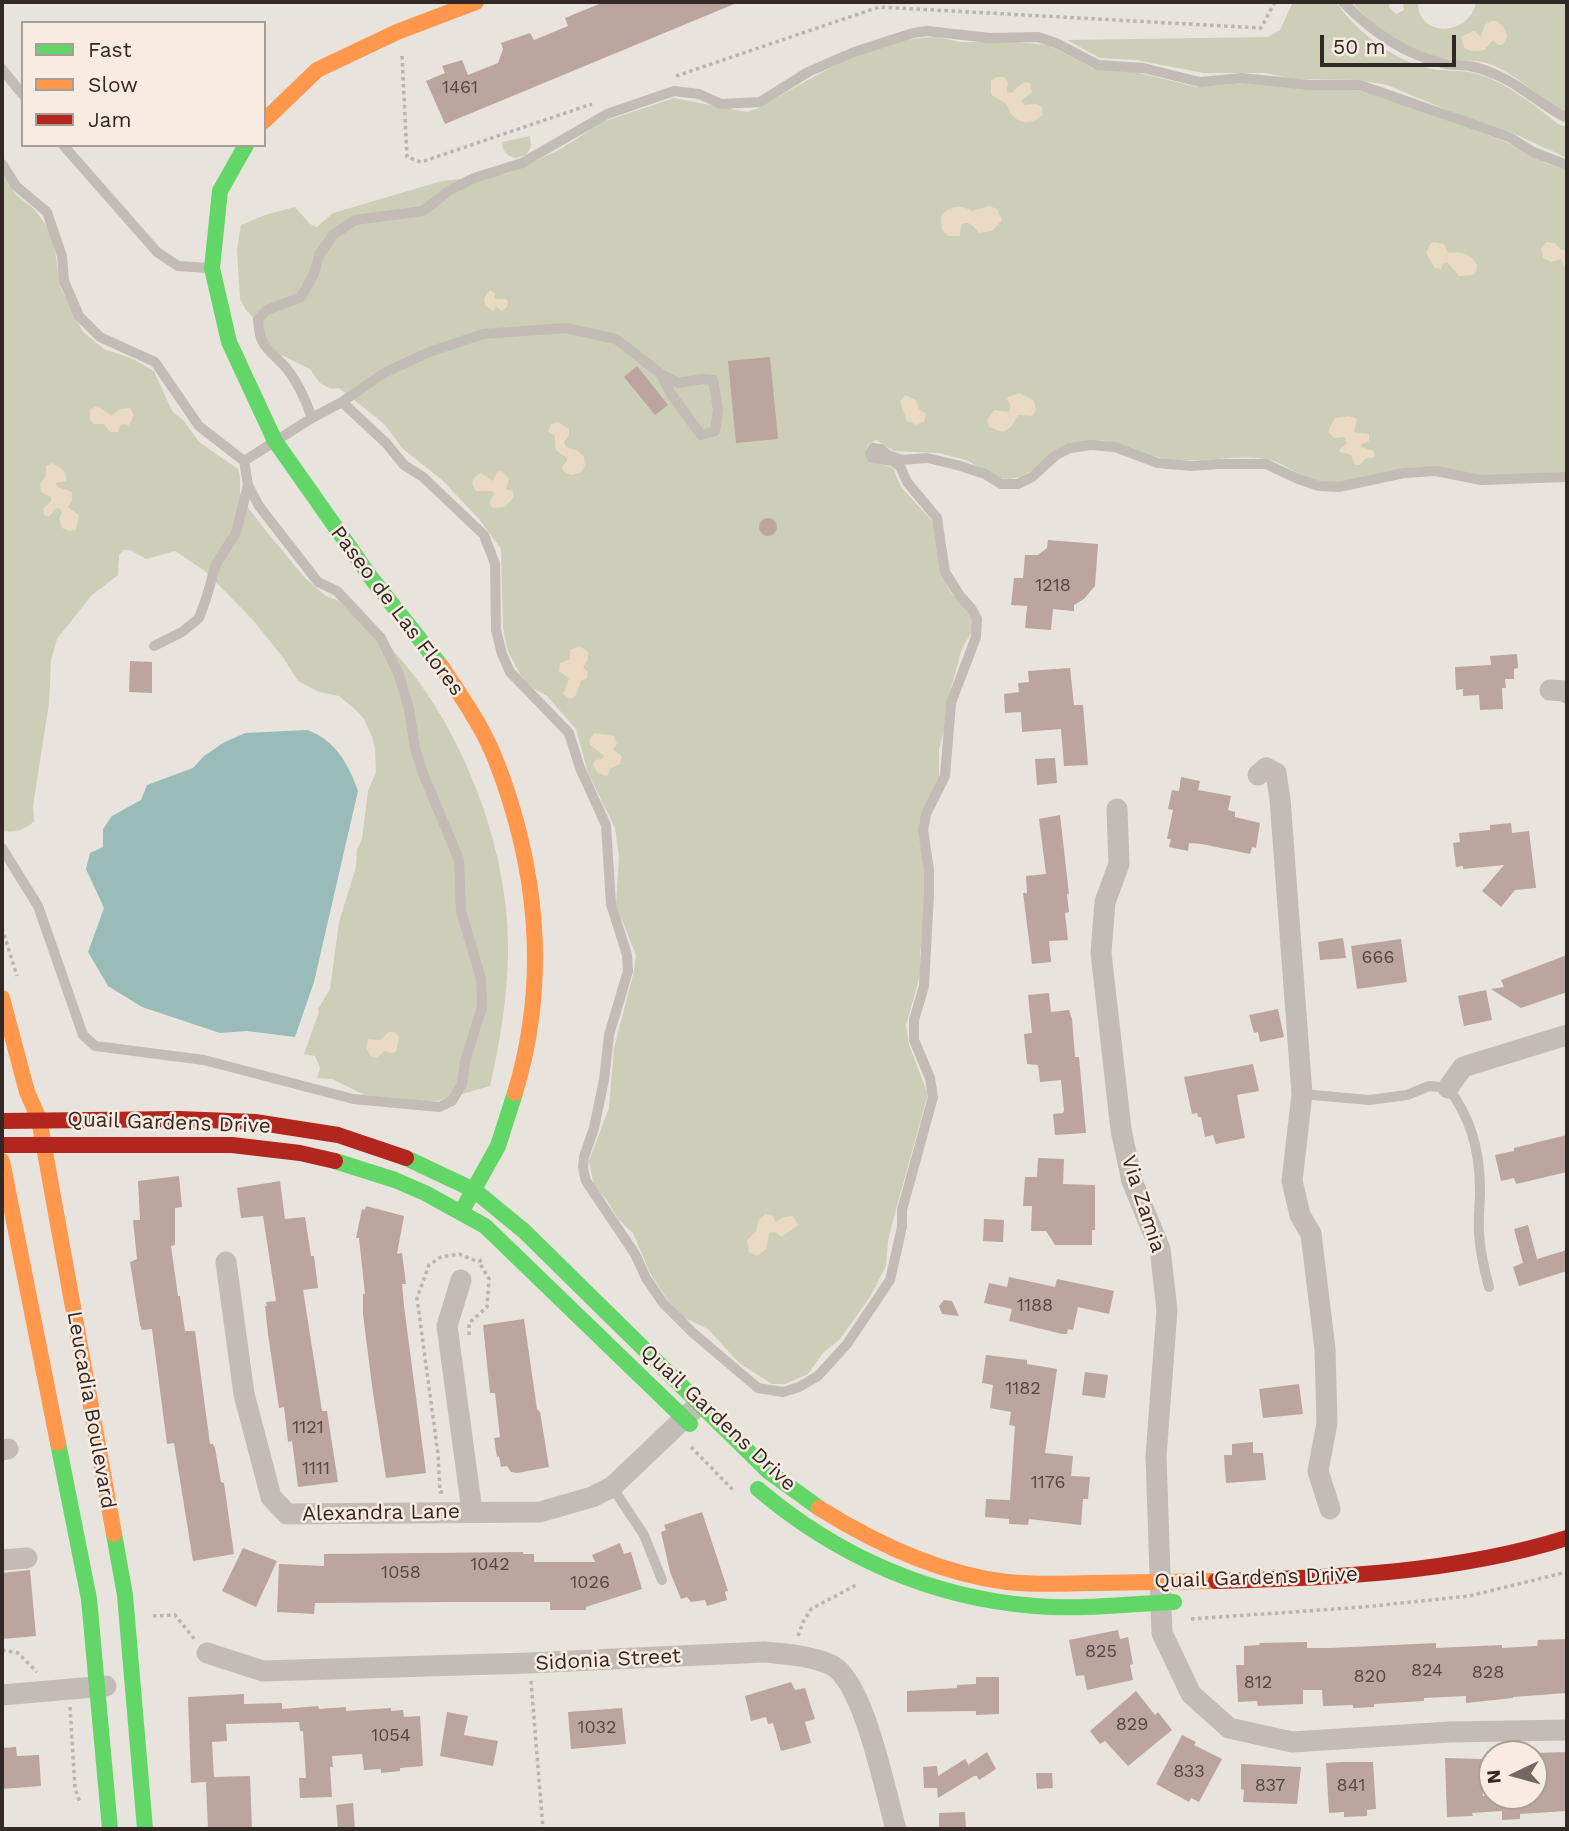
<!DOCTYPE html>
<html>
<head>
<meta charset="utf-8">
<style>
  body { margin:0 }
  #map { position:relative; width:1569px; height:1831px; overflow:hidden; background:#e9e3dd; font-family:"Work Sans",sans-serif }
  canvas { display:block }
  .frame { position:absolute; inset:0; border:4px solid #322825; pointer-events:none }
  .legend { position:absolute; left:21px; top:21px; width:245px; height:126px; box-sizing:border-box; background:#f8ece2; border:2px solid #a99e96; margin:0; padding:9px 12px; list-style:none; font-size:21px; color:#322825 }
  .legend li { display:flex; align-items:center; gap:14px; height:35px }
  .legend b { width:35px; border:2px solid #a99e96 }
  .north { position:absolute; left:1478px; top:1740px; width:70px; height:70px; box-sizing:border-box; background:#f8ece2; border:2px solid #a99e96; border-radius:50%; rotate:265deg; font-size:19px; font-weight:700; line-height:28px; text-align:center; color:#322825 }
  .north::after { content:''; display:block; margin:auto; width:24px; height:32px; background:#726965; clip-path:polygon(50% 0,100% 100%,50% 72%,0 100%) }
  .scale { position:absolute; left:1320px; top:35px; width:136px; height:32px; box-sizing:border-box; border:4px solid #322825; border-top:0; padding-left:9px; font-size:21px; line-height:24px; white-space:nowrap; color:#322825; -webkit-text-stroke:5px #f8ece2; paint-order:stroke }
</style>
</head>
<body>
<div id="map">
<canvas width="1569" height="1831"></canvas>
<div class="frame"></div>
<ul class="legend">
<li><b style="height:9px;background:#63d668"></b>Fast</li>
<li><b style="height:9px;background:#ff974d"></b>Slow</li>
<li><b style="height:9px;background:#b3261e"></b>Jam</li>
</ul>
<div class="north">N</div>
<div class="scale">50 m</div>
</div>
<script>
const ctx = document.querySelector('canvas').getContext('2d');
ctx.lineJoin = 'round';
function fillPath(path, color) {
  ctx.fillStyle = color;
  ctx.fill(path, 'evenodd');
}
function strokePath(path, color, width, dash) {
  ctx.strokeStyle = color;
  ctx.lineWidth = width;
  ctx.lineCap = dash ? 'butt' : 'round';
  ctx.setLineDash(dash || []);
  ctx.stroke(path);
}
function drawText(font, color, halo, rows, align = 'center') {
  ctx.font = font + ' "Work Sans",sans-serif';
  ctx.lineWidth = 5;
  ctx.setLineDash([]);
  ctx.textBaseline = 'middle';
  ctx.strokeStyle = halo;
  ctx.fillStyle = color;
  for (const [text, x, y, turn = 0] of rows) {
    ctx.save();
    ctx.translate(x, y);
    ctx.rotate((+turn || 0) * Math.PI / 180);
    ctx.textAlign = isNaN(turn) ? turn : align;
    if (halo) ctx.strokeText(text, 0, 0);
    ctx.fillText(text, 0, 0);
    ctx.restore();
  }
}
fillPath(new Path2D(`
  M1293,2H1336C1357,32 1395,62 1432,69C1448,72 1465,69 1481,75C1510,85 1534,105 1558,124L1567,127V158L1508,131L1464,117L1387,85L1359,80L1294,79L1265,73H1204L1136,60L1100,58L1067,40L1268,37L1280,30Z
  M1352,2H1390L1389,7L1396,14L1404,10L1403,2H1418C1418,40 1471,35 1476,2H1567V114C1540,99 1520,76 1490,64C1476,59 1462,61 1447,59C1409,54 1376,30 1352,2ZM1491,21H1496L1504,28L1507,36L1503,44L1499,45L1493,40L1484,50L1473,51L1465,48L1461,37L1474,31L1481,37L1485,25Z
  M937,37L960,42H1015L1048,45L1094,69L1131,71L1197,87L1245,83L1352,89L1368,92L1504,141L1546,163L1567,170V473C1538,474 1506,479 1476,476C1457,473 1439,466 1419,467C1390,468 1350,485 1324,482C1303,480 1289,465 1270,460C1237,453 1203,464 1169,459C1143,456 1119,437 1092,441C1076,443 1036,468 1021,477L1008,479L999,478L966,460L939,453L894,451L876,440L868,445L866,450L868,461L893,468L901,487L934,523L945,582L952,594L972,615V632L962,648L946,706L944,730L939,749V779L919,822L924,866V922L920,954L921,972L906,1025L909,1045L928,1094L895,1213L888,1241L886,1266L870,1297L840,1339L823,1353L808,1374L785,1384H772L739,1363L708,1329L683,1317L667,1299L650,1273L633,1233L618,1219L606,1199L594,1187L589,1161L609,1108L614,1048L633,975L636,955L616,905L619,856L615,828L588,773L576,729L547,696L531,687L521,676L508,651L503,628L501,549L479,519L442,480L402,448L386,426L373,415L339,388L331,389L320,383L310,369L271,350L261,326L246,310L240,299L237,249L241,225L265,215L295,207L310,224L317,227L333,213L442,181L506,174L559,150L602,122L674,98L747,112L759,108C814,77 872,38 937,37Z
  M530,136L531,147L526,155L516,158C507,156 502,151 502,142Z
  M2,174L16,195L35,210L52,234L61,289L83,332L104,349L133,359L154,371L172,411L184,421L199,442L238,469L240,477V497L262,526L304,577L326,596L339,601C362,623 389,643 408,668C468,742 511,859 508,955C507,999 500,1043 490,1086L437,1101H425L365,1095L332,1079L317,1078L320,1068L315,1056L304,1054L319,1012L318,1009L330,989L339,922L356,867L357,849L362,839L368,791L376,772L375,748L372,737L364,719L356,710L339,696L319,692L298,681L284,659L254,621L205,571L175,551L146,559L130,550H124L119,555L118,575L91,596L57,639L51,660L49,703L33,806L34,821C26,830 14,833 2,831Z`), '#ccceb7');
fillPath(new Path2D(`
  M1491,21H1497L1504,28L1507,36L1503,44L1499,45L1492,40L1484,50L1473,51L1465,48L1461,37L1474,31L1481,37L1485,25Z
  M1004,77L1008,82L1007,92L1011,93L1024,82L1030,83L1032,92L1021,101L1024,105L1036,104L1042,107L1043,114C1035,123 1021,126 1012,115C1009,112 1009,107 1006,104C1002,100 996,99 991,94V81L997,77Z
  M989,206L997,209L1002,220L992,231L979,233C974,227 969,219 961,225L960,236H948L942,230L941,216C950,206 959,204 972,211Z
  M1434,242L1444,244L1448,253C1461,252 1470,252 1477,265L1476,272L1473,275L1459,276L1447,262L1443,264L1441,269L1435,268L1426,253L1430,244Z
  M1546,242L1555,243L1561,250H1567V272L1561,259L1551,262L1543,258L1541,248Z
  M490,290L496,294L494,297L495,299H505L508,301L507,307L502,311L496,306L493,311L485,305L484,298Z
  M1020,393L1034,401L1036,410L1032,416L1018,415L1011,427L1003,432L989,427L987,420L994,410L1009,412L1011,406L1007,400L1008,397Z
  M905,395L916,400L919,409L926,414L924,421L917,425L907,421L900,401Z
  M98,406L111,416L120,409L130,408L134,415L129,425L121,424L118,432H110L104,424H94L90,419V409Z
  M1349,416L1357,419L1354,432L1369,434V441L1361,444L1362,447L1374,451L1375,457L1365,459L1360,465H1355L1351,455L1340,452L1339,450L1347,443L1344,437L1334,438L1328,431L1335,418Z
  M558,422L569,429V435L564,442L566,447L578,451L584,457L585,466L580,473L571,475L563,471L562,466L567,461V458C554,448 555,454 555,436L548,432L551,424Z
  M52,463C61,468 67,470 66,481L56,483L58,487L72,492V500L68,507L79,515L76,530L69,531L62,528L59,519L62,512L59,508L55,509L49,517L44,515L43,509L51,501V497L41,492L40,484L46,475V466Z
  M502,471L509,479L506,489L513,491L514,497L505,507L493,508L489,503L494,494L492,491H476L472,483L475,477L481,473L493,481L497,472Z
  M580,646L588,652V659L583,667L588,672L587,678L581,681L576,695L570,699L563,694L569,679L559,671L560,663L570,659V650Z
  M594,733L614,736L617,744L613,750L622,756L620,764L611,768L607,776L598,773L593,765L595,760L602,759L604,756L590,745L589,740Z
  M389,1032H394L399,1037L396,1052L391,1053L384,1051L377,1058L371,1057L366,1047L368,1039L380,1040Z
  M765,1214L772,1215L776,1222L784,1217L793,1216L798,1225L782,1237L774,1232L769,1233L766,1249L757,1256L749,1252L747,1240L756,1231L758,1221Z`), '#ead9c3');
fillPath(new Path2D(`
  M307,730C335,739 349,765 358,791L314,982L295,1037L247,1031L220,1033L142,1007L108,986L88,952L104,908L86,869L90,853L103,847V829L112,816L141,800L147,785L193,768L204,756L223,743L245,733Z`), '#99bcb9');
fillPath(new Path2D(`
  M604,2H739L445,124L426,81L445,73L442,66L462,60L468,75L498,63L503,49L501,43L530,33L534,40L568,26L565,18Z
  M770,357L778,439L736,443L728,361Z
  M637,366L668,405L655,415L624,377Z
  M759 527a9 9 0 1 1 18 0a9 9 0 1 1-18 0Z
  M1048,540L1098,544L1095,586L1084,599L1074,605V611L1053,609L1051,630L1025,628L1027,606L1011,605L1014,578H1023L1025,555H1038L1047,548Z
  M1517,654L1518,668L1514,669V679H1505L1506,688H1502L1503,709L1480,710L1479,695L1463,696V689L1456,690L1455,667L1491,665L1490,656Z
  M130,661L152,662V693L129,692Z
  M1070,668L1074,705H1083L1088,765L1064,766L1061,729L1022,732L1021,712L1005,713L1004,694L1019,692L1018,683L1029,682L1028,671Z
  M1055,758L1057,783L1037,785L1035,759Z
  M1181,777L1200,781L1198,790L1231,796L1228,810L1235,812V817L1260,823L1256,848L1252,847L1250,854L1202,844L1189,843L1188,851L1169,847L1171,839H1167L1173,810L1168,809L1172,790L1179,791Z
  M1060,815L1069,894H1067L1069,912L1065,913L1068,940L1049,941L1051,962L1032,964L1023,893H1027L1026,876L1046,874L1039,819Z
  M1511,823L1512,833L1529,831L1536,888L1515,890L1501,907L1482,891L1504,865L1463,869V866L1456,867L1453,843L1460,842L1459,833L1490,830V825Z
  M1343,938L1346,958L1320,960L1318,942Z
  M1401,939L1407,982L1357,989L1351,946Z
  M1567,955V992L1521,1008L1491,989L1504,987L1501,980Z
  M1486,990L1492,1020L1464,1026L1458,996Z
  M1049,993L1051,1012L1069,1010L1072,1019L1075,1057H1079L1086,1133L1055,1135L1053,1114L1063,1113L1064,1110L1061,1080L1040,1082L1038,1065L1027,1064L1024,1034L1032,1033L1028,995Z
  M1278,1009L1284,1037L1260,1042L1258,1032L1254,1033L1249,1015Z
  M1253,1064L1259,1091L1237,1095L1245,1138L1216,1144L1213,1135L1205,1137L1201,1117H1198L1197,1113L1192,1114L1184,1077Z
  M1567,1135V1172L1516,1184L1514,1178L1501,1181L1495,1155L1514,1151V1148Z
  M1038,1158L1064,1159L1063,1184L1095,1185V1230H1092V1245H1055L1046,1231H1031L1032,1206H1023L1025,1177H1037Z
  M179,1176L182,1207L175,1208V1245L171,1246L178,1296H180L185,1331H195L210,1444H213L215,1448L221,1482L224,1483L234,1554L193,1561L174,1443L167,1444L152,1329L142,1330L140,1325L130,1262L137,1259L133,1220H140L138,1181Z
  M280,1181L285,1219L305,1217L311,1256H314L318,1288L303,1290L322,1411H327L338,1482L298,1487L292,1441L288,1442L284,1407L279,1408L268,1334L265,1306H267L266,1302L276,1301L263,1216L241,1218L237,1188Z
  M366,1206L404,1216L397,1254L402,1253L406,1284H402L404,1306L426,1473L386,1478L372,1386L363,1314V1294H365L359,1238H356L362,1209L365,1210Z
  M984,1219L1004,1220L1003,1242L983,1241Z
  M1528,1225L1537,1259L1567,1250V1271L1519,1286L1513,1267L1523,1263L1514,1229Z
  M1009,1277L1055,1287L1057,1279L1114,1291L1109,1314L1078,1307L1073,1330L1068,1329L1067,1334H1062L1009,1321L1012,1309L984,1303L989,1283L1007,1287Z
  M944,1300L952,1301L959,1316L942,1314L939,1306Z
  M524,1319L537,1409L540,1412L549,1467L517,1473L511,1472L507,1466L501,1467L499,1456L497,1457L494,1438L500,1437L495,1393H490L483,1325Z
  M986,1355L1027,1360V1364L1057,1369L1045,1453L1073,1456L1071,1476L1090,1477L1088,1499H1083L1081,1525L1029,1519L1028,1525L1009,1524V1519L985,1517L986,1499L1010,1500L1015,1426L1009,1425L1011,1412L990,1408L993,1385L982,1383Z
  M1085,1372L1108,1375L1105,1398L1082,1395Z
  M1299,1384L1303,1414L1263,1418L1259,1389Z
  M1253,1442V1453H1263L1266,1480L1226,1483L1224,1455H1232V1444Z
  M702,1512L728,1591L725,1592L727,1600L707,1606L705,1600L691,1602L687,1597L681,1599L670,1572L661,1532L666,1530L664,1525Z
  M620,1543L624,1554L631,1552L642,1589L586,1607V1610H550V1602H451L315,1603L314,1614L277,1612L279,1564L324,1566V1554L523,1552V1554H534V1562H595L592,1555Z
  M243,1548L277,1561L256,1607L222,1591Z
  M30,1570L36,1636L2,1639V1573Z
  M1118,1630L1120,1639L1128,1637L1133,1664L1130,1665L1133,1680L1087,1690L1084,1675L1076,1676L1069,1640Z
  M1567,1639V1693L1513,1697V1698L1466,1703V1696L1424,1698V1701L1374,1704V1707L1353,1708V1705L1323,1706L1322,1690H1303V1704L1258,1706L1257,1701L1238,1702L1236,1665H1244V1646L1260,1645L1259,1643L1307,1642V1648H1331L1436,1643V1648L1502,1645V1648L1537,1646L1538,1640Z
  M976,1677H999V1714L976,1715V1711L907,1712V1691L957,1688V1685L976,1684Z
  M791,1682L795,1690L805,1688L815,1719L805,1722L811,1743L781,1751L773,1723L768,1724L766,1717L751,1721L745,1696Z
  M1136,1691L1155,1715L1158,1712L1172,1730L1128,1766L1105,1741L1100,1744L1090,1731Z
  M244,1694V1704L282,1703V1709L318,1706L319,1709L346,1707V1711L391,1708V1711L403,1710L404,1717L420,1716L423,1766L400,1768V1771L381,1773V1769L364,1770L362,1754L332,1756L333,1767H330L332,1797L300,1798L299,1778H306L303,1731H300L299,1722L226,1724L227,1741L212,1742L214,1777L250,1776L252,1829H208L206,1782L191,1783L188,1697Z
  M622,1708L626,1744L571,1749L568,1712Z
  M447,1712L468,1716L464,1735L498,1741L493,1766L440,1756Z
  M1182,1735L1196,1742L1194,1745L1222,1759L1199,1802L1191,1798L1189,1802L1156,1784Z
  M16,1747L17,1756L39,1755L41,1786L2,1789V1748Z
  M987,1752L996,1769L979,1780L977,1776H974L938,1798L937,1788H924L923,1767L937,1766L938,1776L965,1759L970,1767L969,1764Z
  M1567,1752V1811L1520,1814V1819L1502,1820V1811L1472,1813L1473,1816L1447,1817L1445,1758L1482,1759L1483,1796H1534V1753Z
  M1342,1762H1373L1376,1809L1367,1810V1816L1344,1817V1812L1329,1813L1326,1763Z
  M1241,1764L1301,1767L1297,1804L1243,1802L1244,1790L1241,1789Z
  M1036,1773H1052L1053,1788L1037,1789Z
  M353,1803L355,1829H338L336,1805Z
  M965,1812L966,1829H939V1813Z`), '#bca59f');
strokePath(new Path2D(`
  M402,56L407,157L421,162L592,104
  M676,76L879,7L1261,28L1275,2
  M2,928L17,976
  M469,1335V1323L487,1307L489,1279L479,1262L484,1257
  M691,1447L735,1492
  M443,1492H440L438,1454L417,1298L429,1265L441,1257L459,1254L479,1262
  M153,1616L175,1615L196,1641
  M1191,1619L1363,1607L1469,1596L1567,1572
  M798,1636L803,1622L811,1609L858,1584
  M2,1650L18,1653L37,1672
  M531,1681L543,1829
  M70,1707L75,1788L80,1803`), '#bbb3af', 3.5, [3.5, 3.5]);
strokePath(new Path2D(`
  M1343,2C1371,31 1403,54 1442,63C1451,66 1460,64 1469,66C1479,67 1490,72 1499,76C1524,87 1543,107 1567,118
  M2,69L23,95
  M63,145L157,252L178,266L209,268
  M2,164L16,186L47,212L62,256L64,281L79,316L100,337L155,362L199,426L244,461L248,485L259,506L318,582L337,591L381,638L399,675L409,709L415,748L422,771L459,860L461,911L481,979L482,1007L465,1061L462,1084L452,1101L439,1107L353,1099L204,1060L95,1046L83,1035L38,906L2,848
  M1567,165L1533,152L1509,137L1360,85H1310L1242,78L1200,82L1143,68L1098,65L1056,43L1038,37L990,38L927,31L913,33L854,52L808,72L760,102L721,104L699,94L674,91L607,114L522,163L474,178L450,190L423,211L355,220L334,234L319,255L314,274L301,297L267,310L258,319C259,349 270,349 287,369C299,384 306,401 312,418L342,402L386,443L404,465L423,477L484,535L495,564L496,630L502,654L510,672L569,733L580,768L606,825L611,904L627,955L628,971L609,1035L604,1080L594,1128L584,1157L583,1168L586,1181L635,1254L646,1278L663,1303L692,1332L758,1388L783,1392L799,1387L818,1376L847,1344L890,1280L902,1227V1210L933,1097L930,1078L914,1040V1020L924,986L929,894V870L923,830L926,814L945,776L951,703L976,637L977,619L971,608L960,596L945,572L937,518L907,482L900,466L892,461L872,458L870,453L873,448L881,449L888,455L902,460L927,458L957,465L985,474L1001,484H1018L1032,477L1056,455L1070,448L1091,445L1115,447L1158,463L1191,466L1218,464H1266L1298,479L1319,486L1339,487L1404,473L1436,471L1481,480L1567,477
  M342,402L384,373L429,352L483,334L566,328L616,339L661,374L671,394L701,435L715,431L718,410L713,380L702,379L678,383L661,374
  M244,461L312,418
  M154,646L182,632L199,618L206,599L216,564L236,533L248,485
  M1302,1094L1369,1100L1407,1095L1429,1086L1448,1088C1471,1117 1480,1153 1480,1190C1480,1204 1478,1219 1479,1233C1480,1252 1484,1269 1489,1287
  M612,1487L644,1535L662,1580`), '#c2bbb6', 10);
strokePath(new Path2D(`
  M1550,690L1566,691L1567,693
  M1258,775L1266,768L1276,773L1280,799L1302,1094L1292,1181L1300,1215L1311,1234L1325,1349L1327,1423L1318,1471L1330,1509
  M1117,809L1119,864L1105,902L1101,953L1121,1130L1132,1181L1160,1249L1167,1310L1156,1456L1162,1633L1191,1694L1229,1728L1292,1742L1450,1732L1567,1730
  M1448,1088L1463,1067L1567,1035
  M226,1262L244,1394L271,1497L287,1514L540,1512L592,1497L612,1487L693,1410
  M461,1280L447,1326L472,1511
  M2,1450L8,1449
  M2,1560L27,1558
  M207,1653L263,1671L529,1663L764,1652C785,1654 815,1656 833,1666C865,1685 885,1792 896,1829
  M2,1695L106,1686`), '#c2bbb6', 21);
strokePath(new Path2D(`
  M246,145L220,191L212,268L229,342L275,441L372,579L441,666
  M406,1158L474,1190L524,1231L768,1471L819,1508
  M335,1161L395,1180L425,1193L485,1226L690,1424
  M464,1207L498,1146L515,1093
  M58,1443L89,1599L110,1829
  M758,1489C837,1556 931,1598 1035,1606C1081,1610 1128,1604 1174,1602
  M114,1534L125,1595L145,1829`), '#63d668', 16);
strokePath(new Path2D(`
  M264,121L317,70L397,32L476,2
  M441,666C455,687 469,707 481,729C494,752 503,778 511,804C540,899 544,997 515,1093
  M2,998L27,1092L39,1119L114,1534
  M2,1161L58,1443
  M819,1508C875,1543 941,1574 1007,1582C1036,1585 1065,1584 1093,1583C1134,1582 1175,1582 1216,1581`), '#ff974d', 16);
strokePath(new Path2D(`
  M2,1121L180,1119L255,1122L338,1135L406,1158
  M2,1145H232L300,1153L335,1161
  M1216,1581C1333,1578 1455,1573 1567,1538`), '#b3261e', 16);
drawText('18px', '#544744', null, [
  ["1461",460,88],
  ["1218",1053,586],
  ["666",1378,958],
  ["1188",1035,1306],
  ["1182",1023,1389],
  ["1121",308,1428],
  ["1111",316,1469],
  ["1176",1048,1483],
  ["1042",490,1565],
  ["1058",401,1573],
  ["1026",590,1583],
  ["825",1101,1652],
  ["824",1427,1671],
  ["828",1488,1673],
  ["820",1370,1677],
  ["812",1258,1683],
  ["829",1132,1725],
  ["1032",597,1728],
  ["1054",391,1736],
  ["833",1189,1772],
  ["837",1270,1786],
  ["841",1351,1786]
]);
drawText('21px', '#322825', '#f8ece2', [
  ["Paseo de Las Flores",397,611,53],
  ["Quail Gardens Drive",169,1123,2],
  ["Via Zamia",1143,1204,72],
  ["Leucadia Boulevard",91,1410,80],
  ["Quail Gardens Drive",718,1418,43],
  ["Alexandra Lane",381,1513,-1],
  ["Quail Gardens Drive",1256,1578,-2],
  ["Sidonia Street",608,1660,-3]
]);
</script>
</body>
</html>
